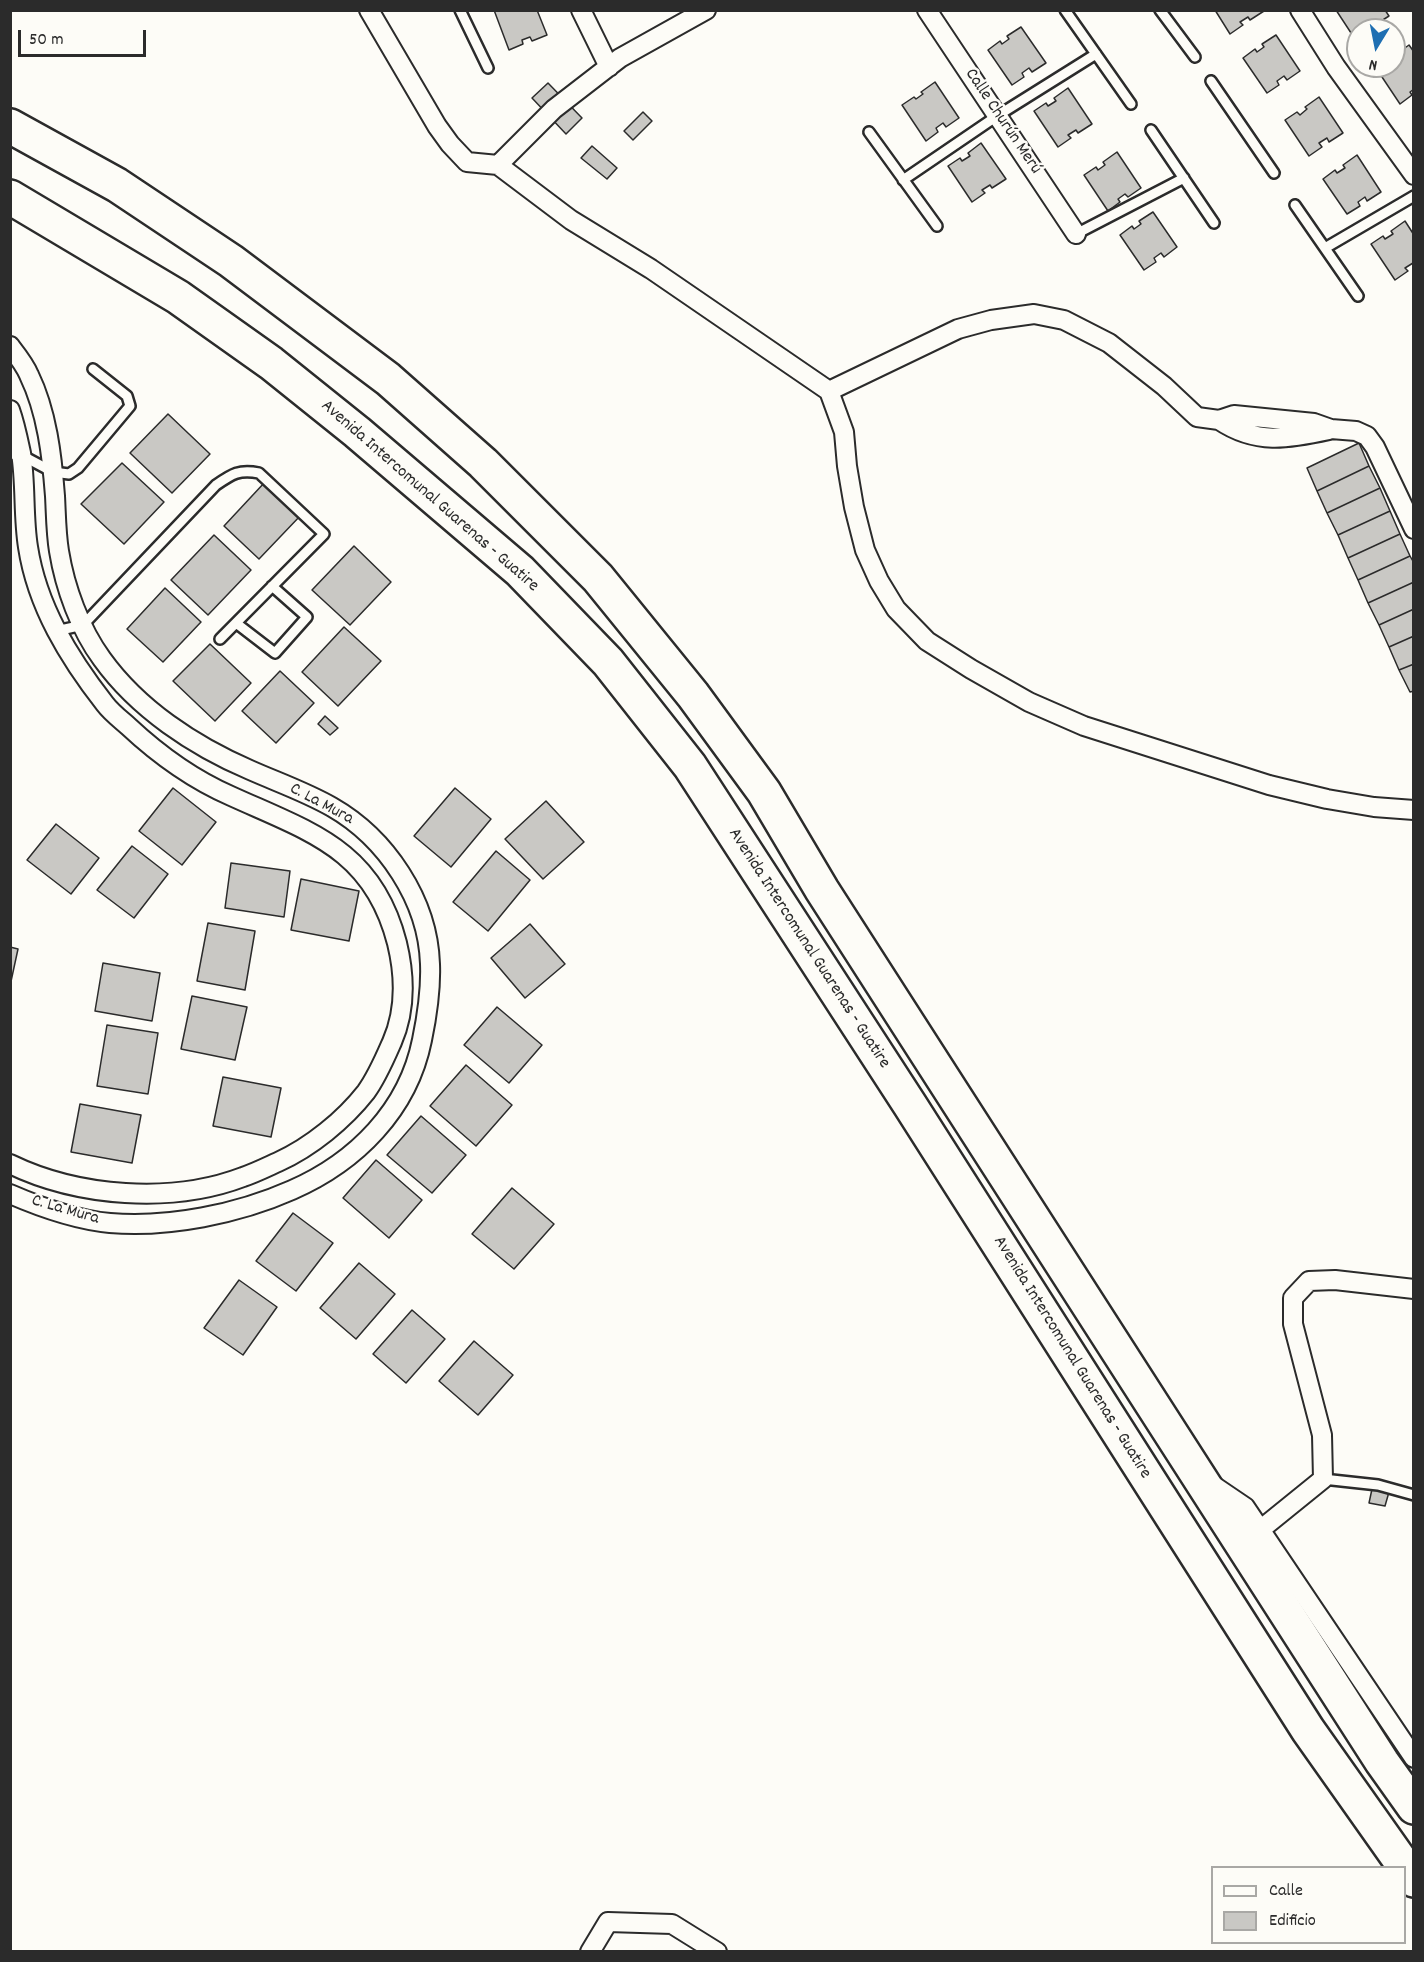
<!DOCTYPE html>
<html>
<head>
<meta charset="utf-8">
<style>
  body { margin:0 }
  #map { position:relative; width:1424px; height:1962px; overflow:hidden; background:#fdfcf7; font-family:Dekko,sans-serif }
  canvas { display:block }
  .frame { position:absolute; inset:0; border:12px solid #2b2b2b; pointer-events:none }
  .legend { position:absolute; left:1211px; top:1866px; width:195px; height:78px; box-sizing:border-box; background:#fdfcf7; border:2px solid #a9a8a5; margin:0; padding:8px 10px; list-style:none; font-size:18px; color:#2b2b2b }
  .legend li { display:flex; align-items:center; gap:12px; height:30px }
  .legend b { width:30px; border:2px solid #a9a8a5 }
  .north { position:absolute; left:1346px; top:18px; width:60px; height:60px; box-sizing:border-box; background:#fdfcf7; border:2px solid #a9a8a5; border-radius:50%; rotate:190deg; font-size:16px; font-weight:700; line-height:24px; text-align:center; color:#2b2b2b }
  .north::after { content:''; display:block; margin:auto; width:21px; height:27px; background:#1f6fb2; clip-path:polygon(50% 0,100% 100%,50% 72%,0 100%) }
  .scale { position:absolute; left:18px; top:30px; width:128px; height:27px; box-sizing:border-box; border:3px solid #2b2b2b; border-top:0; padding-left:8px; font-size:18px; line-height:21px; white-space:nowrap; color:#2b2b2b; -webkit-text-stroke:4px #fdfcf7; paint-order:stroke }
</style>
</head>
<body>
<div id="map">
<canvas width="1424" height="1962"></canvas>
<div class="frame"></div>
<ul class="legend">
<li><b style="height:8px;background:#fdfcf7"></b>Calle</li>
<li><b style="height:16px;background:#c9c8c4"></b>Edificio</li>
</ul>
<div class="north">N</div>
<div class="scale">50 m</div>
</div>
<script>
const ctx = document.querySelector('canvas').getContext('2d');
ctx.lineJoin = 'round';
function fillPath(path, color) {
  ctx.fillStyle = color;
  ctx.fill(path, 'evenodd');
}
function strokePath(path, color, width, dash) {
  ctx.strokeStyle = color;
  ctx.lineWidth = width;
  ctx.lineCap = dash ? 'butt' : 'round';
  ctx.setLineDash(dash || []);
  ctx.stroke(path);
}
function drawText(font, color, halo, rows, align = 'center') {
  ctx.font = font + ' Dekko,sans-serif';
  ctx.lineWidth = 5;
  ctx.setLineDash([]);
  ctx.textBaseline = 'middle';
  ctx.strokeStyle = halo;
  ctx.fillStyle = color;
  for (const [text, x, y, turn = 0] of rows) {
    ctx.save();
    ctx.translate(x, y);
    ctx.rotate((+turn || 0) * Math.PI / 180);
    ctx.textAlign = isNaN(turn) ? turn : align;
    if (halo) ctx.strokeText(text, 0, 0);
    ctx.fillText(text, 0, 0);
    ctx.restore();
  }
}
const building = new Path2D(`
  M494,10H537L547,35L532,41L530,37L522,40L523,44L509,50Z
  M1215,10H1264V11L1250,20L1248,17L1240,22L1243,25L1230,34Z
  M1336,10H1385L1389,16L1375,25L1373,21L1365,27L1367,30H1358V37L1355,39Z
  M1021,27L1046,63L1032,72L1029,68L1022,73L1024,77L1012,85L988,50L1000,41L1002,44L1009,39L1007,36Z
  M1276,35L1300,71L1287,80L1284,76L1277,81L1279,85L1267,93L1243,58L1255,49L1257,52L1264,47L1262,44Z
  M1409,45L1414,52V89L1410,92L1412,95L1400,104L1376,68L1378,66H1394V60L1397,58L1395,55Z
  M935,82L959,118L946,127L943,123L936,128L938,132L926,141L902,105L914,97L916,99L923,94L921,92Z
  M548,83L582,118L566,134L532,98Z
  M1068,88L1092,124L1078,133L1076,130L1068,135L1071,138L1058,147L1034,111L1046,103L1048,106L1056,101L1054,98Z
  M1319,97L1343,133L1329,142L1327,138L1319,143L1322,147L1309,156L1285,120L1297,112L1300,115L1307,109L1305,107Z
  M643,112L652,121L633,140L624,131Z
  M981,143L1006,179L992,188L990,185L982,190L985,193L972,202L948,166L960,158L962,161L970,156L968,153Z
  M592,146L617,168L607,179L581,158Z
  M1117,152L1141,188L1128,197L1125,194L1118,199L1120,202L1108,211L1084,175L1096,167L1098,170L1105,165L1103,162Z
  M1357,155L1381,192L1367,201L1365,197L1358,202L1360,206L1347,214L1323,179L1335,170L1337,173L1345,168L1343,165Z
  M1153,212L1177,247L1164,257L1161,253L1154,258L1156,262L1144,270L1120,235L1132,226L1134,229L1141,224L1139,221Z
  M1405,221L1414,235V264L1413,263L1405,268L1408,271L1395,280L1371,244L1383,236L1385,239L1393,234L1391,231Z
  M168,414L210,454L172,493L130,453Z
  M1359,443L1369,466L1317,491L1307,468Z
  M122,463L164,502L124,544L81,504Z
  M1369,466L1380,488L1327,513L1317,491Z
  M265,482L301,515L259,559L224,526Z
  M1380,488L1390,511L1338,535L1327,513Z
  M1390,511L1400,534L1348,558L1338,535Z
  M1400,534L1410,556L1358,580L1348,558Z
  M214,535L251,570L208,615L171,580Z
  M354,546L391,582L350,625L312,590Z
  M1410,556L1414,563V582L1368,603L1358,580Z
  M1414,582V609L1379,625L1368,603Z
  M165,588L201,622L163,662L127,629Z
  M1414,609V636L1389,647L1379,625Z
  M344,627L381,661L338,706L302,672Z
  M1414,636V664L1399,670L1389,647Z
  M210,644L251,683L215,721L173,681Z
  M1414,664V691L1410,692L1399,670Z
  M280,671L314,703L276,743L242,711Z
  M325,716L338,728L330,735L318,724Z
  M173,788L216,822L182,865L139,831Z
  M455,788L491,819L451,867L414,836Z
  M546,801L584,842L543,879L505,839Z
  M56,824L99,858L71,894L27,860Z
  M132,846L168,874L134,918L97,890Z
  M496,851L530,880L488,931L453,902Z
  M231,863L290,871L284,917L225,908Z
  M301,879L359,891L349,941L291,930Z
  M208,923L255,931L245,990L197,981Z
  M530,924L565,964L525,998L491,958Z
  M10,947L18,949L10,986Z
  M103,963L160,973L152,1021L95,1011Z
  M192,996L247,1007L235,1060L181,1049Z
  M497,1007L542,1045L509,1083L464,1045Z
  M107,1025L158,1033L148,1094L97,1086Z
  M466,1065L512,1105L476,1146L430,1106Z
  M223,1077L281,1088L271,1137L213,1126Z
  M80,1104L141,1115L132,1163L71,1152Z
  M421,1116L466,1155L432,1193L387,1155Z
  M376,1160L422,1200L389,1238L343,1198Z
  M512,1188L554,1224L514,1269L472,1234Z
  M293,1213L333,1243L296,1291L256,1261Z
  M359,1263L395,1294L356,1339L320,1308Z
  M239,1280L277,1307L243,1355L204,1328Z
  M412,1310L445,1339L406,1383L373,1354Z
  M474,1341L513,1375L478,1415L439,1381Z
  M1372,1489L1389,1492L1385,1506L1369,1503Z`);
fillPath(building, '#c9c8c4');
strokePath(building, '#2b2b2b', 1.5);
const lane = new Path2D(`
  M460,10L488,68
  M1065,10L1131,104
  M1160,10L1195,57
  M1211,81L1274,173
  M1151,130L1214,223
  M869,132L937,226
  M903,180L997,116L1096,54
  M1295,205L1358,296
  M1076,234L1184,178
  M1325,248L1414,196
  M10,454L21,455L53,472L69,474L78,468L130,406L127,396L93,369
  M236,623L275,653L307,617L272,586
  M56,631L83,625L216,485C232,474 239,469 259,473L324,534L220,639
  M1323,1479L1378,1485L1414,1495`);
const street = new Path2D(`
  M369,10L437,126L450,144L467,162L498,165L571,220L651,269L829,391L844,432L847,466L854,507L865,550L879,581L896,609L927,641L971,669L1029,702L1084,726L1269,785L1327,799L1374,807L1414,810
  M581,10L609,67
  M927,10L1076,234
  M1300,10L1336,67L1414,175
  M498,165L554,109L620,58L706,10
  M10,346C17,355 25,365 29,375C47,412 52,456 55,496C56,514 56,533 59,551C65,588 80,629 102,659C138,709 194,746 250,770C277,782 306,792 332,807C386,838 428,900 430,964C431,989 427,1016 422,1040C408,1110 356,1162 292,1190C238,1214 168,1228 110,1223C77,1220 40,1207 10,1194
  M829,391L958,329L991,320L1034,314L1064,320L1109,343L1164,386L1197,417L1219,420L1234,415L1314,423L1331,429L1356,431L1367,436L1375,447L1414,529
  M10,410C15,424 18,439 21,453C26,484 23,516 28,547C37,606 69,658 105,704C111,712 120,719 128,726C159,755 192,779 231,796C310,832 373,849 397,943C405,976 406,1010 392,1042C385,1058 377,1077 366,1092C344,1120 311,1147 278,1162C267,1167 255,1173 243,1177C172,1204 78,1197 10,1164
  M1219,420C1256,445 1288,439 1329,430
  M1214,1486L1245,1507L1414,1758
  M1260,1530L1323,1479L1322,1435L1293,1324V1298L1309,1281L1335,1280L1414,1289
  M590,1952L608,1922L672,1924L717,1952`);
const highway = new Path2D(`
  M10,126L117,185L231,261L388,379L483,463L598,578L693,695L764,792L822,890L1382,1762L1414,1807
  M10,197L178,297L271,363L357,432L520,571L608,662L690,766L910,1105L1308,1730L1414,1880`);
strokePath(lane, '#2b2b2b', 14);
strokePath(street, '#2b2b2b', 22);
strokePath(highway, '#2b2b2b', 38);
strokePath(lane, '#fdfcf7', 9);
strokePath(street, '#fdfcf7', 18);
strokePath(highway, '#fdfcf7', 33);
drawText('18px', '#2b2b2b', '#fdfcf7', [
  ["Calle Churún Merú",1002,122,56],
  ["Avenida Intercomunal Guarenas - Guatire",429,497,41],
  ["C. La Mura",321,805,28],
  ["Avenida Intercomunal Guarenas - Guatire",808,949,57],
  ["C. La Mura",65,1211,16],
  ["Avenida Intercomunal Guarenas - Guatire",1071,1358,58]
]);
</script>
</body>
</html>
